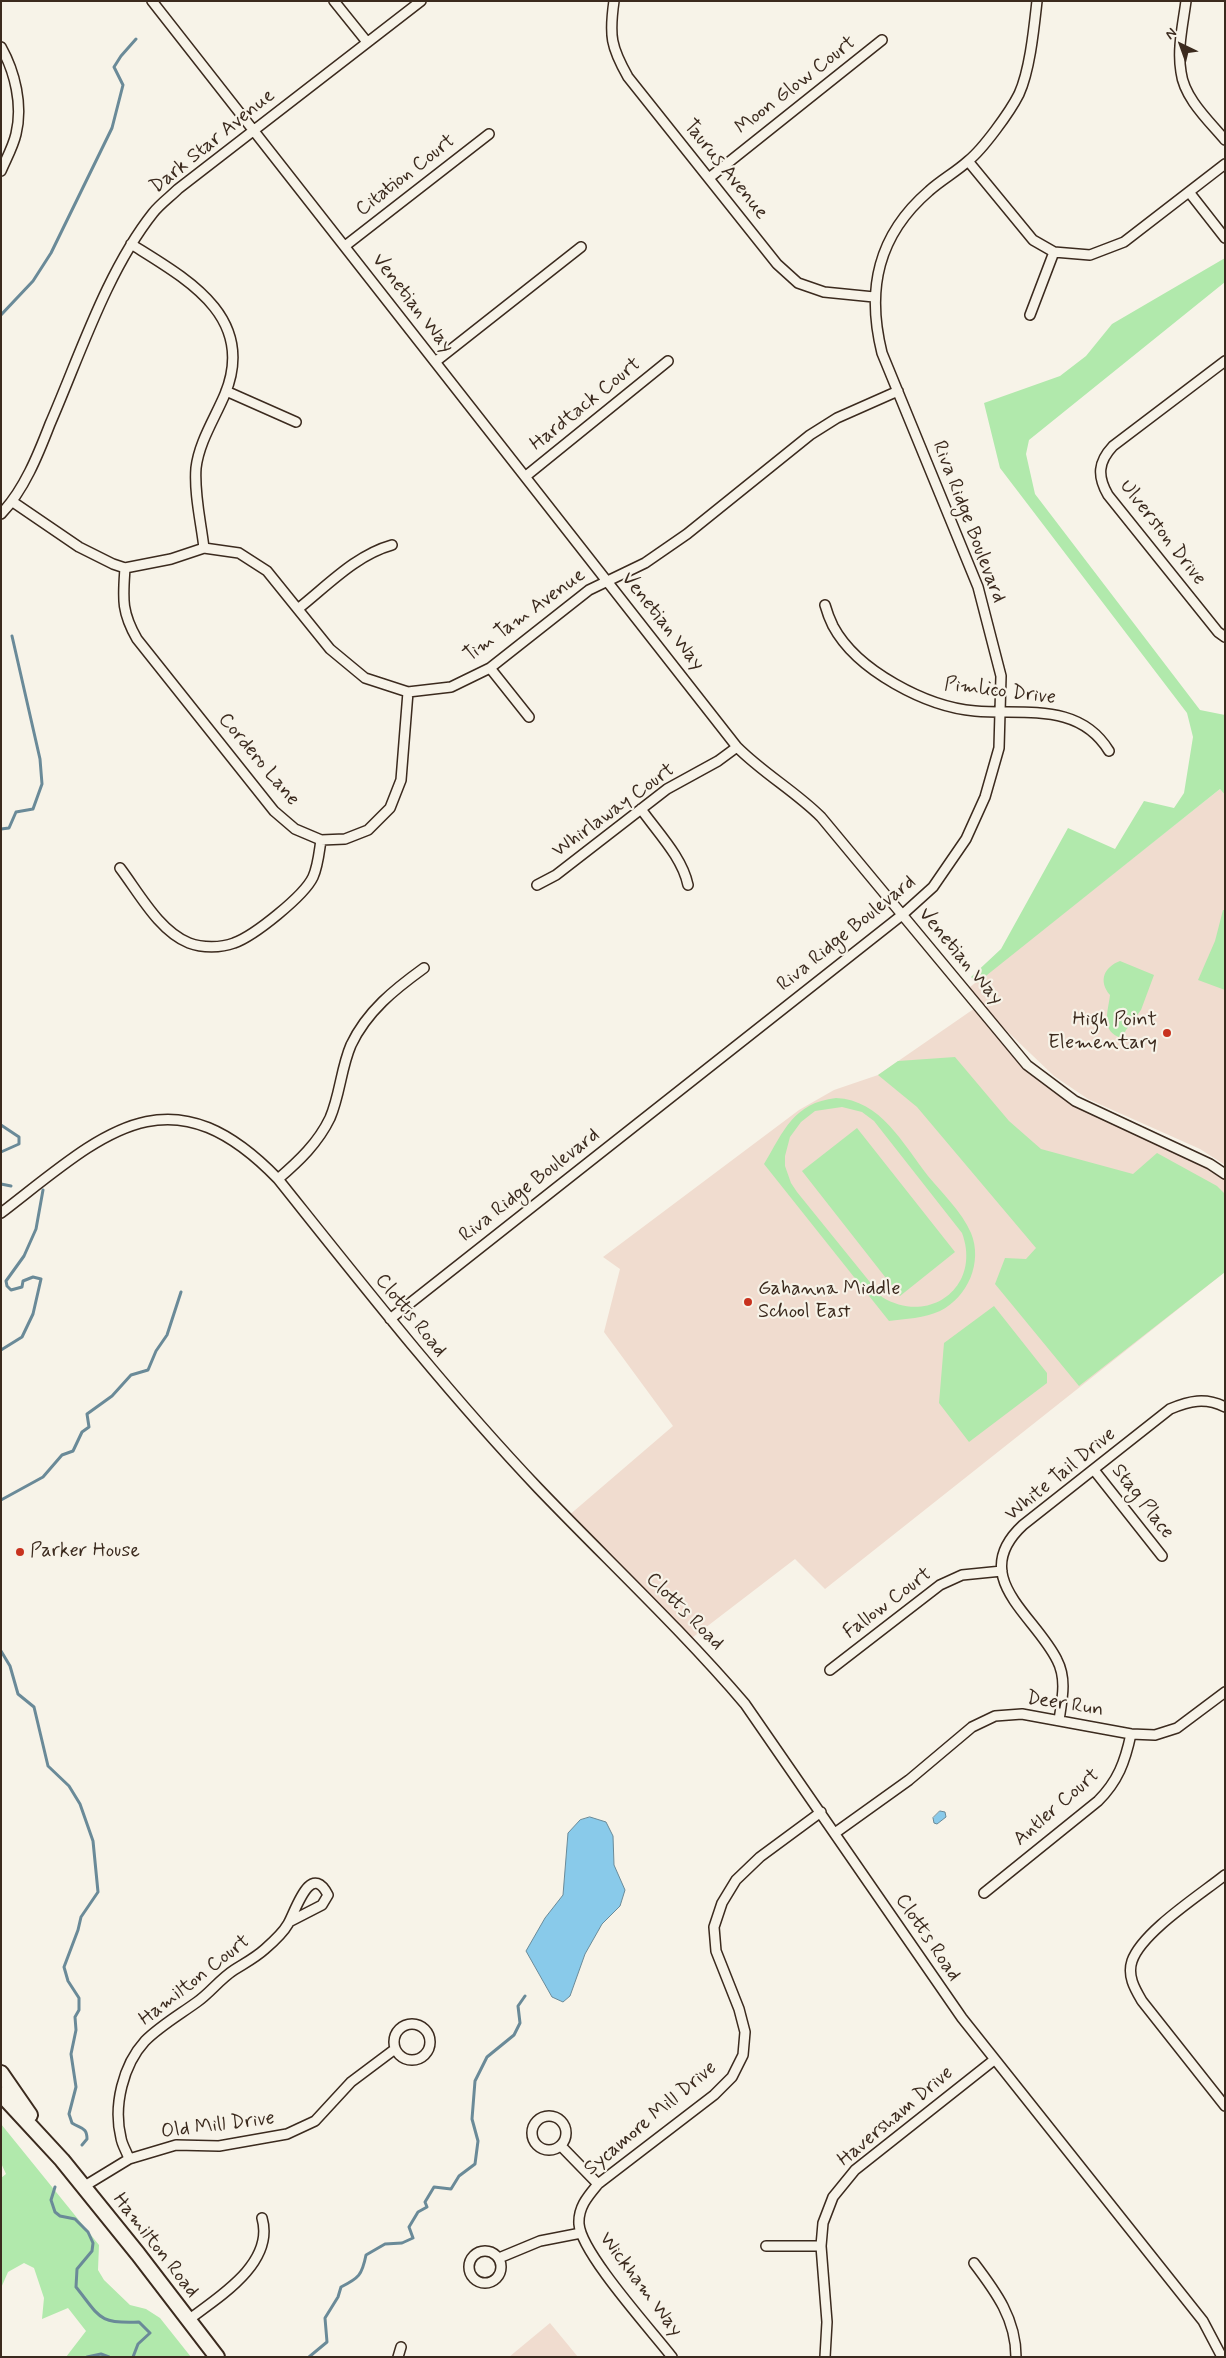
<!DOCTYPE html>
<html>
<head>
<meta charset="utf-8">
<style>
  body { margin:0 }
  #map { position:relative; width:1226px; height:2358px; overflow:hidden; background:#f7f3e8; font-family:Mynerve,sans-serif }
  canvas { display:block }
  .frame { position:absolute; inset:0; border:2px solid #3b2a1e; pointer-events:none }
  .north { position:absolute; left:1156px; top:20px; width:50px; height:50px; -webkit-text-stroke:4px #f7f3e8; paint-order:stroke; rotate:318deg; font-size:14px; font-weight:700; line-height:20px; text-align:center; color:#3b2a1e }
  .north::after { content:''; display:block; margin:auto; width:18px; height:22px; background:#3b2a1e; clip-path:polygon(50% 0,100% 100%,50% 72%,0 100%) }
</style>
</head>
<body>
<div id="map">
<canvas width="1226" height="2358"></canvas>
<div class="frame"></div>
<div class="north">N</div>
</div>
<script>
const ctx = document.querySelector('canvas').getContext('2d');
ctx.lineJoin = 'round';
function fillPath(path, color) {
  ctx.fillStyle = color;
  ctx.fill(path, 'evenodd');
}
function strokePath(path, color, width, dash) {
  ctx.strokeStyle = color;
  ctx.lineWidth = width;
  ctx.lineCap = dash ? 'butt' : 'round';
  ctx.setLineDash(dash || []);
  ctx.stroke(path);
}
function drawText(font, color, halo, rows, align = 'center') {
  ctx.font = font + ' Mynerve,sans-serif';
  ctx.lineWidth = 4.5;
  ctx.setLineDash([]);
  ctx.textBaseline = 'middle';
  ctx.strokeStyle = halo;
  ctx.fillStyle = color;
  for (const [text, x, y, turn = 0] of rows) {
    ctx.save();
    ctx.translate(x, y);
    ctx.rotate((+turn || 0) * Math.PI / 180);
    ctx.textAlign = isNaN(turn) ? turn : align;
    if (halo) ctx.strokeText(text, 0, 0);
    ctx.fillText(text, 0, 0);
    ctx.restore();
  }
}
fillPath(new Path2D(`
  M1220,789L1225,795V1165L1200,1149L1088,1099L1054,1076L965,991Z
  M978,1006L1051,1085L1225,1174V1272L825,1589L795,1559L688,1641L567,1517L673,1426L604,1332L620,1269L603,1257L799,1110L834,1090L878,1075Z
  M550,2323L578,2357H509Z`), '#f0dccf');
fillPath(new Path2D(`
  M1225,258V282L1029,440L1026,454L1035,494L1200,710L1225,715V795L1220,789L977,983L971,977L1001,949L1068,828L1115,849L1144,801L1174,808L1184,793L1193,737L1187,713L1000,468L984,403L1060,376L1086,356L1112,324Z
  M1223,910H1225V990L1198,980L1215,941Z
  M1120,961L1154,975L1141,1010L1126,1030L1122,1038C1100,1032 1108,1012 1110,995C1098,981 1104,967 1120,961Z
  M955,1057L1009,1121L1041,1149L1133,1174L1157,1153L1217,1186L1225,1194V1272L1079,1386L995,1284L1005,1258L1026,1259L1036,1248L917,1107L878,1075L898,1061Z
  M836,1098C881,1100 903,1144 928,1176C943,1194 962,1212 971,1233C983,1262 968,1297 940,1311C925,1318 905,1319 889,1321L764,1164C784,1131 793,1103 836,1098ZM842,1107L862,1112L874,1121L962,1233C982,1287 929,1326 882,1297L797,1192L791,1183L785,1166V1156L790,1137L801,1122L815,1111Z
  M857,1128L955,1252L900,1296L802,1171Z
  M994,1306L1047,1373V1383L969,1442L939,1403L944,1343Z
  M1,2124L99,2245L98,2270L104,2280L130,2305L146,2309L160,2318L191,2357H66L86,2331L68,2308L42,2319L44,2298L34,2268L24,2263L8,2272L1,2288V2178L6,2174L1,2163Z`), '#b1e9ac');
const water = new Path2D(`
  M940,1811L945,1812L946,1817L937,1824L934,1823L933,1818Z
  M590,1817L606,1822L613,1836L614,1865L625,1890L620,1906L602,1924L585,1954L570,1996L563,2002L552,1997L526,1951L545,1918L563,1895L568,1833L580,1820Z`);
fillPath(water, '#89caea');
strokePath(water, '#6a8a98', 1);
strokePath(new Path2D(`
  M1,315L33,281L51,253L112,128L123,85L114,67L121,56L136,39
  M1,829L9,828L16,812L33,809L42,784L40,759L12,636
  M1,1125L19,1137V1144L1,1152
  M1,1184L11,1186
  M1,1350L22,1337L33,1314L41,1279L33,1277L23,1281L22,1287L11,1290L7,1286L6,1281L24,1256L36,1229L43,1190
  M1,1500L43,1477L62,1455L73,1451L82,1432L89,1427L87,1414L112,1396L131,1375L148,1370L156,1351L167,1335L181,1292
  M1,1651L10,1666L18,1694L34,1707L48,1766L69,1786L80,1804L93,1841L98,1892L81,1917L78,1930L64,1967L68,1981L79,1998V2010L75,2017L76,2030L71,2054L76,2087L69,2114L72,2123C81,2129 87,2127 87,2139L82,2145
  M55,2187L51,2200L55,2212L60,2216L75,2219L88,2232L93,2243L92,2251L77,2269L76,2287C100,2317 98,2324 139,2322L150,2333L138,2344L133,2357
  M87,2357L101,2354L109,2357
  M309,2357L327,2342L325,2318L338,2297L341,2287C359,2278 362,2275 366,2255L385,2244L402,2243L413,2238L409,2227L418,2212L427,2207L425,2202L434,2187L451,2189L459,2176L475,2164L478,2141L472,2119L475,2081L487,2057L514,2035L520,2023L518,2006L525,1996`), '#6a8a98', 3);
const minor = new Path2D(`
  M152,1L737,747C764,774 795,791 821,817L1027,1065L1075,1101L1210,1164L1225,1174
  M334,1L367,42
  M614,1C609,36 611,47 628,77L777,264L798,283L824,292L874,297
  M1186,1C1183,24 1177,49 1181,72C1184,98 1209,121 1225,140
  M1,47C15,72 23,105 16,134C13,147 6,159 1,171
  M968,161L1033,240L1054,252L1090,255L1124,242L1225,164
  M709,178L882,40
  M1189,192L1225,238
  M131,244C185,278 257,316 225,394C215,418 199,442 196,468C194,494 201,522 204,548
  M345,246L489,134
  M1030,315L1054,252
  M1225,361L1113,446C1098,462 1097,476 1108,495L1218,632L1225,637
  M435,362L581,247
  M226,391L296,422
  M526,476L668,361
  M13,502L79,547L113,564L125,568L171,559L204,548L239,553L267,571L330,649L365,678L408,692L451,687L490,668L589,590L645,563L687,534L810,435L837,418L898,391
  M1,514C24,490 38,455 50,424C80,355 107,271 153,213C160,204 170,197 178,189L421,1
  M125,568C123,598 121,611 137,639L274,811L295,829L321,840L345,839L368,830L390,808L401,780L408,692
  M825,605C827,612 830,620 833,626C857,671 927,707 975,711C1025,715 1079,702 1109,751
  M299,608C328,585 356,555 392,545
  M490,668L529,717
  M641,809C658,833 682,857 688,885
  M120,868C139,893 159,931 189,943C202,948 221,948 234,943C254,936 304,896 313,877C318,866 319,853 321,840
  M537,885L556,875L667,789L718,761L737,747
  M278,1179C299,1161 318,1143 330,1118C340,1095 341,1068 351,1045C367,1011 395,989 424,968
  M1,1213C101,1136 168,1065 278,1179C362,1284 445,1390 538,1488C607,1560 680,1628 745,1704L962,2018L1203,2321L1222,2357
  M390,1319L902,915L933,887L966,839L985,797L999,748L1001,676L978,587L882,353C866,289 878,235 929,191C941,180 956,172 968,161C983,149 1010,112 1019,94C1030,70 1034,28 1037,1
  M1094,1470L1162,1556
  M830,1670L940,1585L962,1575L1002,1571
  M1059,1720C1062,1700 1067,1679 1057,1660C1035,1615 967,1577 1023,1525L1170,1409C1189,1401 1205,1397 1225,1407
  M835,1833L909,1780L972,1727L995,1716L1022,1714L1131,1734L1155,1735L1177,1728L1225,1692
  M1225,1875C1200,1895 1142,1932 1132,1961C1127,1976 1135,1989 1142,2001L1225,2106
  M984,1893L1098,1801C1118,1781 1125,1762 1131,1734
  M394 2042a18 18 0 1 1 36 0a18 18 0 1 1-36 0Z
  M532 2133a17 17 0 1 1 34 0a17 17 0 1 1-34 0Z
  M561,2146L598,2184
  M129,2159C127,2152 122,2145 121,2138C113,2106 123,2065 145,2041C160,2026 179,2015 197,2002C210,1993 220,1979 234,1970C245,1963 255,1958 265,1949C273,1942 283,1933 288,1924C295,1913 310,1860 328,1895L322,1905L289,1922
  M83,2187L129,2159L176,2145L219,2146L287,2134L315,2121L351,2082L395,2049
  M766,2246H821
  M469 2267a16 16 0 1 1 32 0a16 16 0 1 1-32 0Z
  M499,2258L540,2241L581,2233
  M974,2263C996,2292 1016,2319 1016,2357
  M188,2320C219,2297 275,2263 262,2218
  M398,2357L401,2347
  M672,2357C652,2331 581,2253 579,2224C578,2207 588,2196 598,2184L714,2095L732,2077L743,2055L745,2032L739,2009L716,1951L714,1927L722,1903L736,1880L760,1857L821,1812
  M825,2357L827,2322L821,2246L823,2223L833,2197L855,2170L994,2060`);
const primary = new Path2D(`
  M1,2073L30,2115
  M1,2094L62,2160L138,2254L217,2357`);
strokePath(minor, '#3b2a1e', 12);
strokePath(primary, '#3b2a1e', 18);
strokePath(minor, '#f7f3e8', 9);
strokePath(primary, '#f7f3e8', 14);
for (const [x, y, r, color] of [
  [1167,1033,5,"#c8321e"],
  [748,1302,5,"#c8321e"],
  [20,1552,5,"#c8321e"]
]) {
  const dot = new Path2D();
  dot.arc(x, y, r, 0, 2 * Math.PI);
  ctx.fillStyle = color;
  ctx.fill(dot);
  strokePath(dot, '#f7f3e8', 2);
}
drawText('20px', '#3b2a1e', '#f7f3e8', [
  ["Moon Glow Court",796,86,-38],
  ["Dark Star Avenue",213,142,-39],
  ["Taurus Avenue",725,170,51],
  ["Citation Court",406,176,-38],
  ["Venetian Way",412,304,52],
  ["Hardtack Court",586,405,-39],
  ["Riva Ridge Boulevard",968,522,69],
  ["Ulverston Drive",1162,533,52],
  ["Tim Tam Avenue",525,616,-36],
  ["Venetian Way",662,622,51],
  ["Pimlico Drive",1000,692,7],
  ["Cordero Lane",258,760,50],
  ["Whirlaway Court",614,811,-36],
  ["Riva Ridge Boulevard",847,934,-39],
  ["Venetian Way",960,957,50],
  ["Riva Ridge Boulevard",530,1186,-38],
  ["Clotts Road",410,1316,51],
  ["White Tail Drive",1061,1475,-39],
  ["Stag Place",1142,1502,52],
  ["Fallow Court",888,1604,-37],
  ["Clotts Road",684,1612,45],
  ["Deer Run",1065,1705,9],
  ["Antler Court",1057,1808,-41],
  ["Clotts Road",927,1938,56],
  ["Hamilton Court",195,1981,-38],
  ["Haversham Drive",896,2117,-40],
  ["Sycamore Mill Drive",651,2119,-40],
  ["Old Mill Drive",218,2126,-7],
  ["Hamilton Road",155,2246,52],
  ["Wickham Way",640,2285,53]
]);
drawText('20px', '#3b2a1e', '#f7f3e8', [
  ["High Point",1157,1021,"right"],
  ["Elementary",1157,1044,"right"],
  ["Gahanna Middle",758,1290],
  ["School East",758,1313],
  ["Parker House",30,1552]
], 'left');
</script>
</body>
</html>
